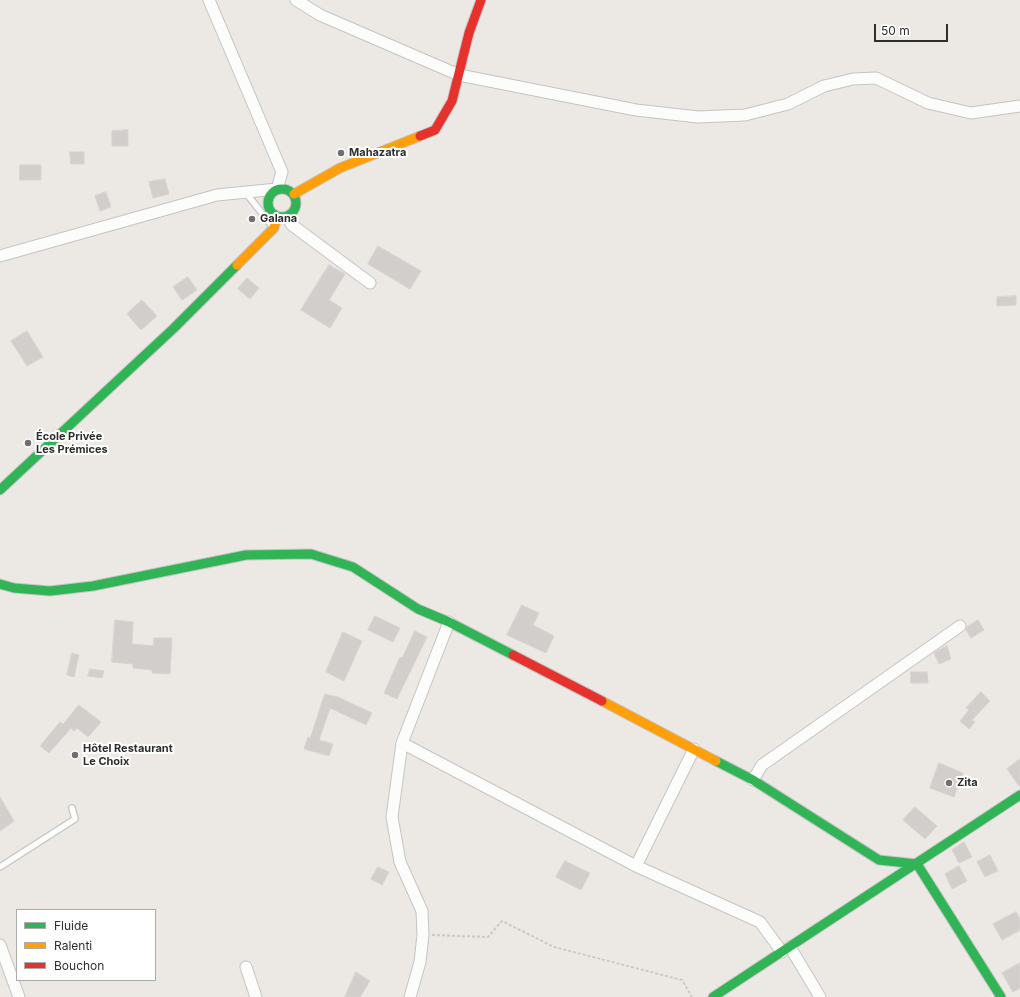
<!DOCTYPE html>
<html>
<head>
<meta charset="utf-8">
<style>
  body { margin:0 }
  #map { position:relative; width:1020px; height:997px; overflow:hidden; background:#ece8e4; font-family:Inter,sans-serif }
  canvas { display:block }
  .legend { position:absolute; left:16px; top:909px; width:140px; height:72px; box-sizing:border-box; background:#fff; border:1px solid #ababab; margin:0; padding:5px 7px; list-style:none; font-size:12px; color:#2e2e2e }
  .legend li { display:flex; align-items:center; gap:8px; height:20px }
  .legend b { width:20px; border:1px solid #ababab }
  .scale { position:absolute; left:874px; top:24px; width:74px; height:18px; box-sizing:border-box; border:2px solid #2e2e2e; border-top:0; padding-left:5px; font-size:12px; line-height:14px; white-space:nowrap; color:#2e2e2e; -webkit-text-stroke:3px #fff; paint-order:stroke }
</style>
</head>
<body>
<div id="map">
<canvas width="1020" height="997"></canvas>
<ul class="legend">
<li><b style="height:5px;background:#30b455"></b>Fluide</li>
<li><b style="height:5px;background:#ff9f0a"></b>Ralenti</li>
<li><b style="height:5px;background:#e5322d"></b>Bouchon</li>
</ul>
<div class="scale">50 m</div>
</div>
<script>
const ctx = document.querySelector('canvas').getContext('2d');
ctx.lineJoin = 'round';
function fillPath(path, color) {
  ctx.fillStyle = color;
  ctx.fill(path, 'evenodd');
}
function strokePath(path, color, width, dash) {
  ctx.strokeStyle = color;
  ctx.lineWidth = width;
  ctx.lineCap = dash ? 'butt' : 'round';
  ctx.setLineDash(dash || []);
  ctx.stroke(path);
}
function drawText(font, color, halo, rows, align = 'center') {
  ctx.font = font + ' Inter,sans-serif';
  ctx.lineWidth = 4;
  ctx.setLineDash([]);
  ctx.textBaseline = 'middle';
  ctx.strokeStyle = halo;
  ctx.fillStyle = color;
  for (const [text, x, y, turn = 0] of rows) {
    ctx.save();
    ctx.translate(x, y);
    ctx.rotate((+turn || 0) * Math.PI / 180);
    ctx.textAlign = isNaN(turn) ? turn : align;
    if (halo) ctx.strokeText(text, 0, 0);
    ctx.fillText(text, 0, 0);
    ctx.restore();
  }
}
const building = new Path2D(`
  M128,130V146H112V131Z
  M70,152H84V164H71Z
  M20,165H41V180H20Z
  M165,179L169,194L153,198L149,182Z
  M106,192L111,207L100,211L95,196Z
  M378,246L421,271L410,289L368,264Z
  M329,265L345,274L329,300L342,308L330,328L301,310Z
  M188,277L197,290L182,300L173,287Z
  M247,278L259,288L250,299L238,289Z
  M1016,296V305L997,306V297Z
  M142,300L157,316L141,330L127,314Z
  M27,331L43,357L27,366L11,341Z
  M522,605L539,613L533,625L554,636L546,653L507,635Z
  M375,616L400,628L393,642L368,630Z
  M115,620L133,622L132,644L153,646L154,638H172L170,674L152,673V670L133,668V664L112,662Z
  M978,620L984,630L971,638L966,630L967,627Z
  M415,631L427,637L397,699L384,693L400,657L402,658Z
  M343,632L362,641L344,681L326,672Z
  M947,646L951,659L939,664L934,653Z
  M72,653L79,655L74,677L67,675Z
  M90,669L104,671L102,678L88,676Z
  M911,672H927L928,683H911Z
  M981,692L990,701L972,720L975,722L969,729L960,721L969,710L966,708Z
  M325,694L338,697L372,713L366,725L330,708L319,740L333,744L329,756L304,749L308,737L310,738Z
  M79,705L101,722L88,737L77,728L74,731L71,728L49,753L40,746L60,722L63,724Z
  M1020,759V786H1019L1007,769Z
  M939,763L963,773L954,797L930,788Z
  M0,797L14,821L0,831Z
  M915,807L937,826L925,839L903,820Z
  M964,842L972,857L959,863L952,850Z
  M990,855L998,871L985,877L977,862Z
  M565,861L590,873L581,890L556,877Z
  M959,866L967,881L952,889L945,874Z
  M378,867L389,872L382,885L371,879Z
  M1016,912L1020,919V930L1002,940L993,924Z
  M1020,963V988L1013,992L1002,973Z
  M356,972L370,981L360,997H345Z`);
fillPath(building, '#d1cecb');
strokePath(building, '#d7d4d0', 1);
const lane = new Path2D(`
  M246,193L272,226
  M0,867L75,819L72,808`);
const street = new Path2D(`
  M296,0L320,15L459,75L636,110L698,117L745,115L788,104L824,86L853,79L876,78L928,103L971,113L1020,106
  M287,217L292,225L370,283
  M0,256L217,195L277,189L282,172L209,0
  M449,622L402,743L636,866L760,922L782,952
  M402,743L392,817L400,862L422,911L423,935L420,962L410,997
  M753,780L762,765L960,626
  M636,866L694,749
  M0,945L19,997
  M790,947L820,997
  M246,967L256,997`);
const fast = new Path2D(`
  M268 203a14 14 0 1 1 28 0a14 14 0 1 1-28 0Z
  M0,490L173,329L237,265
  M0,584L14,588L50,591L93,586L246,555L311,554L353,567L418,609L449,622L513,655
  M716,761L753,780L879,860L917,864L1001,997
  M713,997L1020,795`);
const slow = new Path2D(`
  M294,194L340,168L420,136
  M237,265L274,228L277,217
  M602,701L716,761`);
const jam = new Path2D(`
  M420,136L435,130L452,101L469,33L481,0
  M513,655L602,701`);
strokePath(lane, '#c5c4c5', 8);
strokePath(street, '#c5c4c5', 13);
strokePath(fast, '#c5c4c5', 11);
strokePath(slow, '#c5c4c5', 11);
strokePath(jam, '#c5c4c5', 11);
strokePath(new Path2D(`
  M432,935L488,937L502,921L554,947L682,980L692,997`), '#c9c9c8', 2, [3, 2]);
strokePath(lane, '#fcfcfb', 5.5);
strokePath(street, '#fcfcfb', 11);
strokePath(fast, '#30b455', 9);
strokePath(slow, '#ff9f0a', 9);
strokePath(jam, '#e5322d', 9);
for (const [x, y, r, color] of [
  [341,153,4,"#706f6e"],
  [252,219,4,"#706f6e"],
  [28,443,4,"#706f6e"],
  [75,755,4,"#706f6e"],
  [949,783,4,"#706f6e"]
]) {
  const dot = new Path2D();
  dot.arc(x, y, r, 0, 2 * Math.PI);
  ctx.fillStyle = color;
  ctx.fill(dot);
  strokePath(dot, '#fff', 1.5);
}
drawText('bold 11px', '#2e2e2e', '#fff', [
  ["Mahazatra",349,153],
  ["Galana",260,219],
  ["École Privée",36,437],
  ["Les Prémices",36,450],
  ["Hôtel Restaurant",83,749],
  ["Le Choix",83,762],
  ["Zita",957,783]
], 'left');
</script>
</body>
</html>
